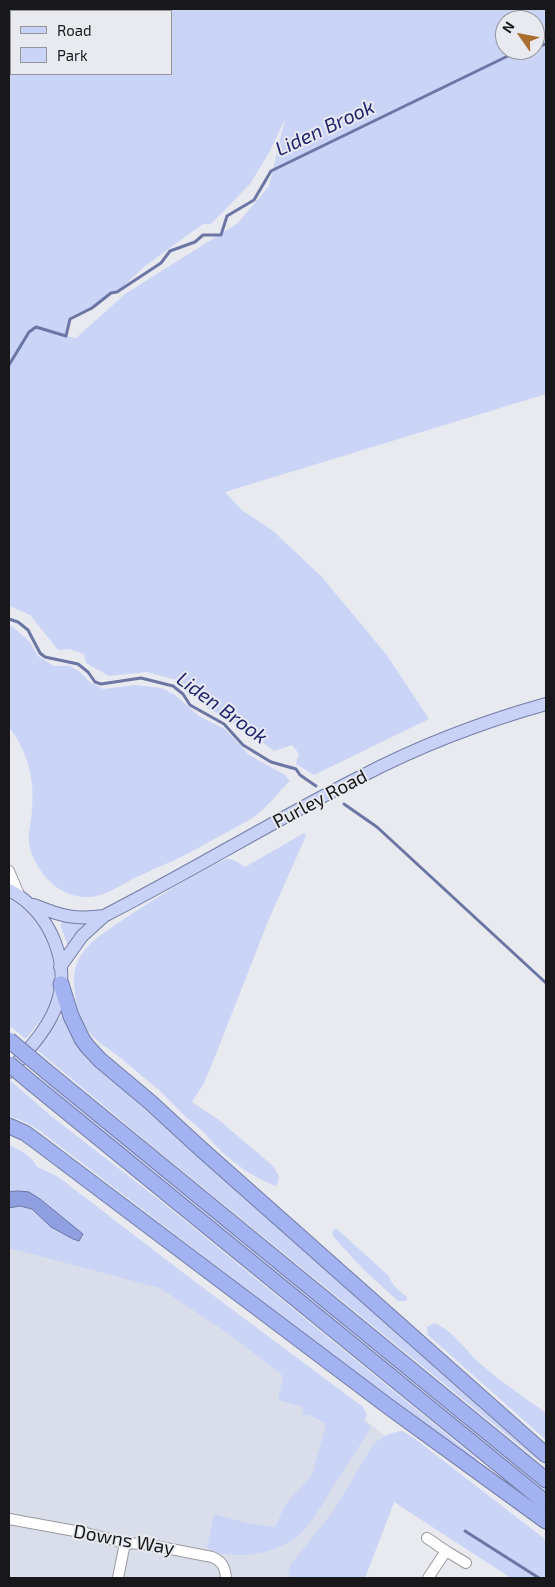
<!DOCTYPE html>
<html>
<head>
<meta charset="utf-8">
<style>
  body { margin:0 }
  #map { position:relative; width:555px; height:1587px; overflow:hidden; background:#e9eaef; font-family:"Exo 2",sans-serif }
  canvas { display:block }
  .frame { position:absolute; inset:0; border:10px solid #18181a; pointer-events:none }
  .legend { position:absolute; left:10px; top:10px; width:162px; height:65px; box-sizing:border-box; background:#e9eaef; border:1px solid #95969a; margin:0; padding:6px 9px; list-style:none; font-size:15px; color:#18181a }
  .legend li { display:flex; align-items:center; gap:10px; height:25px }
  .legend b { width:25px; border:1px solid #95969a }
  .north { position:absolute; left:495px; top:10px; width:50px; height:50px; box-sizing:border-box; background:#e9eaef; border:1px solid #95969a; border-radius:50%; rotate:303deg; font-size:14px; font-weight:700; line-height:20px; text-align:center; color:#18181a }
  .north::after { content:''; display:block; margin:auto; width:18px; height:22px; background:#aa6e30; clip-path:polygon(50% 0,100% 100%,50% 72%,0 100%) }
</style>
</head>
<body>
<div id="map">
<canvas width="555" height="1587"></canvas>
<div class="frame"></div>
<ul class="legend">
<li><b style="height:6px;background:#c8d1f6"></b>Road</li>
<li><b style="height:14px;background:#cad4f7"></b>Park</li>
</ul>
<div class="north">N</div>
</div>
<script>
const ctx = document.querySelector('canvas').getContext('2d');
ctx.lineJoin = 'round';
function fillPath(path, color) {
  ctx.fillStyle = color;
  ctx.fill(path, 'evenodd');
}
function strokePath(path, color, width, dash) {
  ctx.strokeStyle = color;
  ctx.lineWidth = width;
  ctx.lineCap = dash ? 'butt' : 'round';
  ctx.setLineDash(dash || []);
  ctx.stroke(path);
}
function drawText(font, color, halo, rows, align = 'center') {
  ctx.font = font + ' "Exo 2",sans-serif';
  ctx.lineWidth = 4;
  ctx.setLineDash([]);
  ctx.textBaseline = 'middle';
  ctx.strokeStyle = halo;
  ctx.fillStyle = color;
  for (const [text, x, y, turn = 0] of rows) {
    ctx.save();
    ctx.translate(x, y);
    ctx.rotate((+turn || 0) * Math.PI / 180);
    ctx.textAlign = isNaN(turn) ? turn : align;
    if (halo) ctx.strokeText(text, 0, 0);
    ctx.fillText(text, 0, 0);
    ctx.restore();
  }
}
fillPath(new Path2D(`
  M9,1152L294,1365L386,1436L391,1445L410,1461L365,1578H9Z`), '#dadeea');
fillPath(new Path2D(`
  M9,9H546V394L225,492L242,510L273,531L321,576L386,654L429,719L314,775L296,764L299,754L292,745L274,751L237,724L209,709L201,699L178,680L146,672L109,676L86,663L84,654L69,649L58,650L30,615L9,606ZM11,11H171V74H11ZM505,20H535V50H505ZM285,119L269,186L238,223L125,294L76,338L66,336L72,316L92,308L111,293L117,292L145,266L203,224H211L250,184L270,151Z
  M9,626L13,627L30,642L38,656L54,666H70L80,672L90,682L103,689L136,685L162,688L175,695L199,716L225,729L249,755L285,775L290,781C279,791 267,808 255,816C247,822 237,826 229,831C214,839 200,847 185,855C169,863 153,869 137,877C119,885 105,898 85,897C61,897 42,877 33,857C25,837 31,829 32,809C35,779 27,750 9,727Z
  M304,833L306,836L269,919L212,1064L204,1083L192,1102L219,1120L273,1166L279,1176L278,1183L275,1186C255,1178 237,1166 221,1151C213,1143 206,1134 197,1126C193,1122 187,1119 183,1114C175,1106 167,1098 159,1090C145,1079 132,1067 118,1056C107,1048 94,1040 87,1029C77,1015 74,995 74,978C74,965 81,953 90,944C102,931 214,860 228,859C235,859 240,864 245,867Z
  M9,899C37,915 53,941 54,974C54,984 54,994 50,1004C45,1017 34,1028 26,1039L11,1027L9,1029Z
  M62,922L84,924L69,945L67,944L62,929L60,926Z
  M62,1015L80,1050L90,1061L232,1186L546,1467L152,1146L37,1050Z
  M42,1077L546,1489V1495L189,1201L39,1081Z
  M11,1081L51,1116L157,1198L477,1459L475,1461L321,1346L40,1131L27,1123L9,1116V1084Z
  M9,1145C20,1150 32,1156 37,1167L57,1176L198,1284L363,1407L367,1415L364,1421L371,1427C359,1446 347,1466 334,1485C325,1500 316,1516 305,1529C288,1548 259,1556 235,1555C226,1554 212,1555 207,1547L214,1514L248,1523L275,1527L285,1505L312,1475L326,1424L311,1416L302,1414L303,1407L278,1400L283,1376L229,1334L160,1288L9,1248Z
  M334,1229H337L388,1275C392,1285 398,1290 407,1297L406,1301H398L363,1269L339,1243L332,1234Z
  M434,1323C455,1331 466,1352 483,1366C503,1383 525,1398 546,1413V1440L428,1335L427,1327Z
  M402,1431L414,1438L546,1540V1578H511L394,1502L365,1578H294L288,1574L291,1564L332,1513L373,1445C381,1437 391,1432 402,1431Z`), '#cad4f7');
const water = new Path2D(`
  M19,1191L29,1192L40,1199L83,1234L79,1241L73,1239L51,1227L32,1209L20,1206L9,1208V1192Z`);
fillPath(water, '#909fdf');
strokePath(water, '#6c76a4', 1);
strokePath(new Path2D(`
  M535,47L546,44
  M9,365L29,332L36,327L66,336L70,319L92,308L111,293L117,292L161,263L170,251L195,242L203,235H221L227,216L254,200L271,171L514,53L526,50
  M9,619L18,622L28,630L40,653L45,657L78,664L88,672L95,682L101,684L141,678L173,686L183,694L190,705L224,724L243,745L271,762L296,769L300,775L316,786
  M344,804L377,827L546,983
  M465,1531L539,1578`), '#6c76a4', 3);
const minor = new Path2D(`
  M9,871L20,897
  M9,1519L86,1533L125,1543L145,1544L212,1557C222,1561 225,1567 226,1578
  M427,1538L446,1551
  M118,1578L125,1543
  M428,1578L446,1551L466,1563`);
const major = new Path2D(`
  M9,890C51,912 73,965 55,1009C45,1033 25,1053 9,1072
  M34,905C61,916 74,920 104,916
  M60,967L82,936L104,916C190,872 273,821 360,777C419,746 482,722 546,704`);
const highway = new Path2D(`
  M61,984L71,1016L82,1039L87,1046L100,1060L150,1102L200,1148L546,1455
  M46,1071L546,1480
  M34,1085L546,1503
  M9,1126L25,1133L36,1141L389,1407L546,1521`);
strokePath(minor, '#9a9b9f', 12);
strokePath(major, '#727ca5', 14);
strokePath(highway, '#727ca5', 17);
strokePath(minor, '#fff', 10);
strokePath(major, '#c8d1f6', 12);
strokePath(highway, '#a3b2f0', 15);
const highwayBridge = new Path2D(`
  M9,1040L46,1071
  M9,1064L34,1085`);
strokePath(highwayBridge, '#727ca5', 17, []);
strokePath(highwayBridge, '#a3b2f0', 15);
drawText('19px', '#18181a', '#e9eaef', [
  ["Purley Road",320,799,-28],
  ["Downs Way",124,1540,10]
]);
drawText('italic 20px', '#20256e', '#e9eaef', [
  ["Liden Brook",325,128,-25],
  ["Liden Brook",222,708,36]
]);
</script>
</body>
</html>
